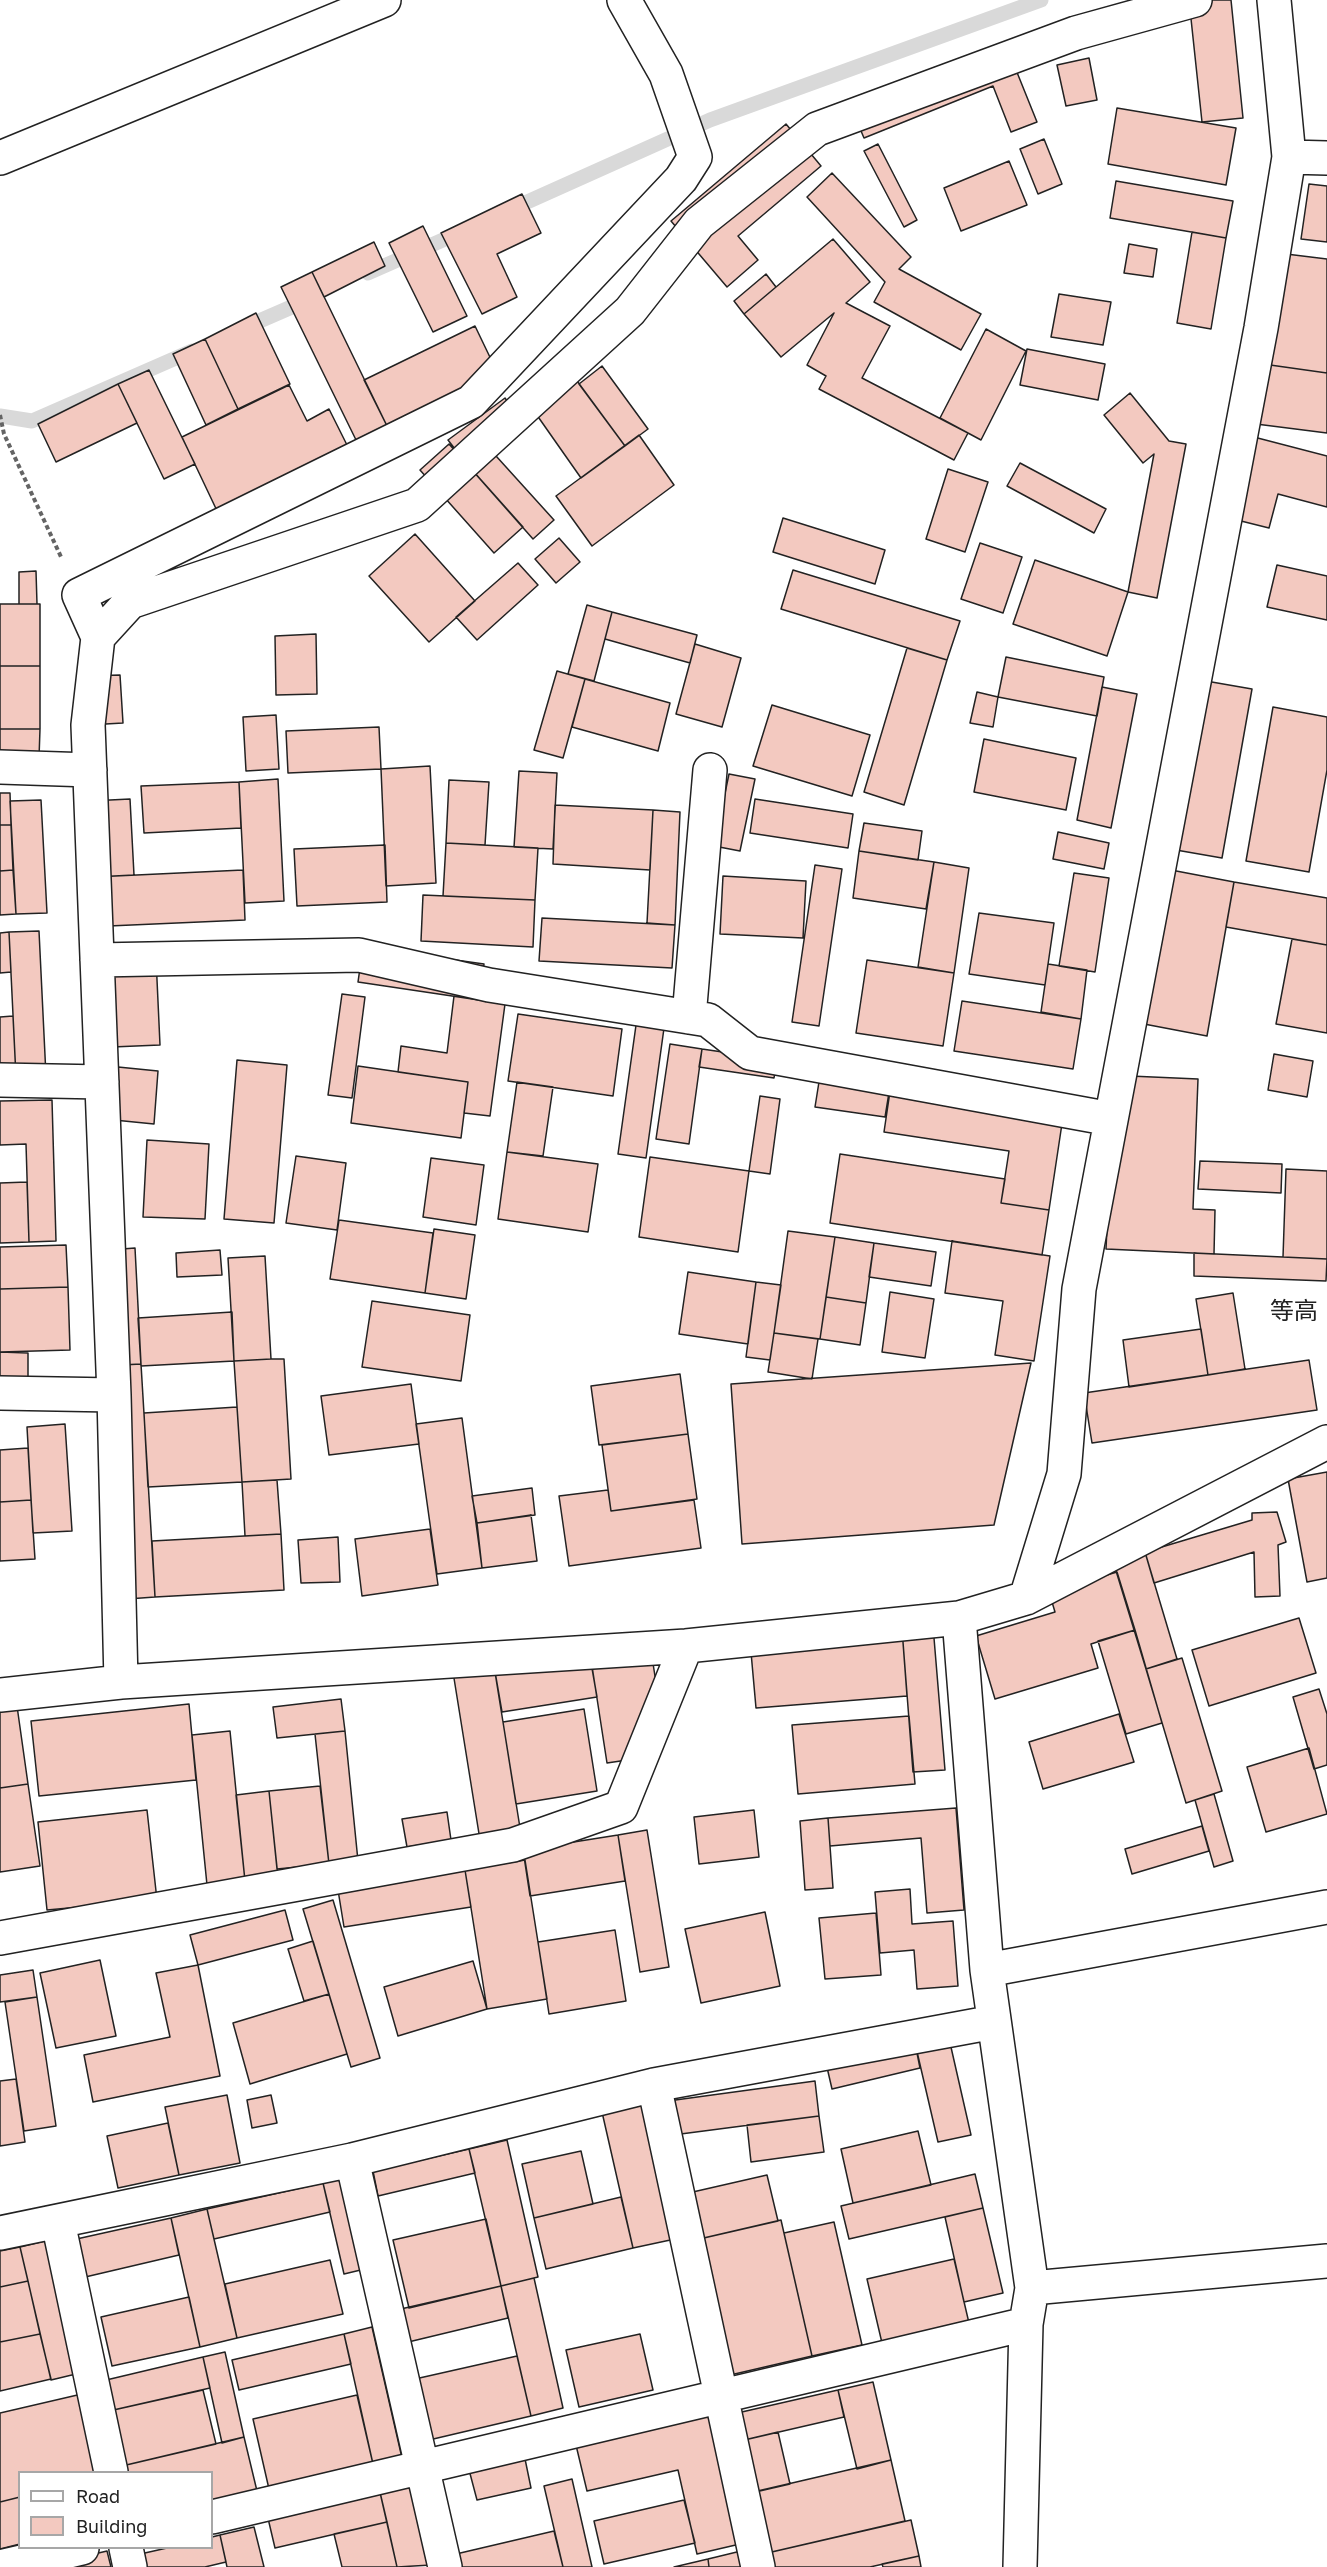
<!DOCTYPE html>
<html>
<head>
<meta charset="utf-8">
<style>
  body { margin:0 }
  #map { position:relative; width:1327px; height:2567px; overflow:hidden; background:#fff; font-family:"Golos Text",sans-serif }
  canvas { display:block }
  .legend { position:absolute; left:18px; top:2471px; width:195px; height:78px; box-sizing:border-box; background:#fff; border:2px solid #a7a7a7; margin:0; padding:8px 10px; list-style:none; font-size:18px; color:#222 }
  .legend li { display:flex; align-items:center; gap:12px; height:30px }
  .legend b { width:30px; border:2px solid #a7a7a7 }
</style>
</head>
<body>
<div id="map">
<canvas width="1327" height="2567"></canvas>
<ul class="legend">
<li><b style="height:8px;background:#fff"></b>Road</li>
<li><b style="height:16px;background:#f3c9c0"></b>Building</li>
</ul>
</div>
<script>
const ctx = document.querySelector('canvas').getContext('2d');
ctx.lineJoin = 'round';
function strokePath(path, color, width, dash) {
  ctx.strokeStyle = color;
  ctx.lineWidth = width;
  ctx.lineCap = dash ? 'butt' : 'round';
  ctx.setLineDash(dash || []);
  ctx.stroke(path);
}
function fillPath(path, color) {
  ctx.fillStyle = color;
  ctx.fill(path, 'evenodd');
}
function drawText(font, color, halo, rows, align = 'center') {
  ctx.font = font + ' "Golos Text","Noto Sans SC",sans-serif';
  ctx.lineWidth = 4.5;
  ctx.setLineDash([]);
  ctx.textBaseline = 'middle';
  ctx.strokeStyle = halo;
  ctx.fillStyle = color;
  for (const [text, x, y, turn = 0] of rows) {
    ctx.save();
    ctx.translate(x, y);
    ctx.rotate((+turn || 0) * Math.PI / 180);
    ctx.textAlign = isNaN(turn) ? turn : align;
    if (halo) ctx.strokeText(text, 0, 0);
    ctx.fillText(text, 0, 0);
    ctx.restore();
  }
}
strokePath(new Path2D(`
  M507,211L710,120L1041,0
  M368,273L461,232
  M241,329L310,299
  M0,416L32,421L192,351`), '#d9d9d9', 15);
const building = new Path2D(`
  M1189,0H1231L1243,118L1202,122Z
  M1008,50L1037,122L1011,132L993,86L864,138L853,112Z
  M1089,58L1097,100L1066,106L1057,65Z
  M1117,108L1236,128L1226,185L1108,164Z
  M786,124L821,166L738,236L758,260L727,287L671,221Z
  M1044,139L1062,184L1038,194L1020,149Z
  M878,144L917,220L904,227L864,151Z
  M1009,161L1027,205L961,231L944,188Z
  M832,173L911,257L899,269L981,314L961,350L874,302L885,282L807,197Z
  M1116,181L1233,201L1226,238L1110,218Z
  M1309,184L1327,186V242L1301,239Z
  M522,194L541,233L497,254L517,297L482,314L441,233Z
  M423,226L467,316L433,332L389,243Z
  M1192,232L1226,238L1211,329L1177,323Z
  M833,239L870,282L846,303L890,326L862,378L968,433L954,460L819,389L826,376L807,365L834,313L781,357L744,314Z
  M374,242L385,266L324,297L312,272Z
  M1129,244L1157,249L1153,277L1124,273Z
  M1278,253L1327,259V373L1263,364Z
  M312,272L389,430L358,444L281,287Z
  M766,274L776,287L744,314L734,301Z
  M1059,294L1111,302L1103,345L1051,337Z
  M256,313L290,384L238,409L205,339Z
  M475,326L499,376L389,430L364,380Z
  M986,329L1026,351L981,440L940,418Z
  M205,339L238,409L206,425L173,354Z
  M1027,349L1105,364L1098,400L1020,385Z
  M1263,364L1327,373V433L1256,424Z
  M602,366L648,429L625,446L579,384Z
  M149,370L195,464L164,479L118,384Z
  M569,370L625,446L581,478L527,401Z
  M118,384L137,423L56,462L38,424Z
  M289,385L307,421L329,409L350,451L219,515L182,437Z
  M1130,393L1169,441L1186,444L1157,598L1128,592L1154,454L1143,463L1104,415Z
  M505,398L521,421L487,446L554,520L533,539L465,462L448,440Z
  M639,435L674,485L592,546L556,496Z
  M1250,436L1327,456V507L1278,494L1269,528L1229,518Z
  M449,444L523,527L494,553L420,470Z
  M1020,463L1106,509L1094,533L1007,486Z
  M948,469L988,482L965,552L926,539Z
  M783,518L885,550L875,584L773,552Z
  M415,534L475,601L429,642L369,576Z
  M559,538L580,562L556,583L535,559Z
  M980,543L1022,557L1003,613L961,599Z
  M1035,560L1128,592L1107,656L1013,624Z
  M518,563L538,585L477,640L456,617Z
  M1277,565L1327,576V620L1267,607Z
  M793,570L960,621L947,660L781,609Z
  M36,571L37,604H19V572Z
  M0,604H40V666H0Z
  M587,605L612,612L594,681L568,674Z
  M612,612L697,635L690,663L605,639Z
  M316,634L317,694L276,695L275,636Z
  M695,644L741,658L722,727L676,714Z
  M907,648L947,660L904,805L864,792Z
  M1006,657L1104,677L1097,716L998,697Z
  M0,666H40V729H0Z
  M557,671L585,679L563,758L534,750Z
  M120,675L123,723L88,725L86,676Z
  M585,679L670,703L658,751L572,727Z
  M1206,681L1252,689L1222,858L1176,850Z
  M1102,687L1137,694L1111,828L1077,820Z
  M977,692L998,697L993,727L970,723Z
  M772,705L870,735L852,796L753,766Z
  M1273,707L1327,717V770L1309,872L1246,861Z
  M276,715L279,769L246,771L243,717Z
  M379,727L381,769L288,773L286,731Z
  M0,729H40L39,758H0Z
  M984,739L1076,758L1066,810L974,792Z
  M430,766L436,883L386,886L381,769Z
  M519,771L557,773L553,849L514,847Z
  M729,774L755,779L740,851L714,846Z
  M278,779L284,901L245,903L239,782Z
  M449,780L489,782L485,845L446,843Z
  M239,782L241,828L144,833L141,786Z
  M0,793H10L11,825H0Z
  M130,799L134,875L94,877L90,801Z
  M755,799L853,814L848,848L750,833Z
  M41,800L47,913L16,914L10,801Z
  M555,805L653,810L650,870L553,864Z
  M653,810L680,812L675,925L647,923Z
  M864,823L922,831L918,860L859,851Z
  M0,825H11L13,870L0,871Z
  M1058,832L1109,843L1104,869L1053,859Z
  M446,843L538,848L535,900L443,896Z
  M385,845L387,902L297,906L294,849Z
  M859,851L934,862L926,909L853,898Z
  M934,862L969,868L954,973L918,967Z
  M815,865L842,869L819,1026L792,1022Z
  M13,870L16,914L0,915V871Z
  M243,870L245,920L86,927L94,877Z
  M1171,870L1234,882L1207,1036L1144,1024Z
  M1074,873L1109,878L1095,972L1059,966Z
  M723,876L806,881L803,938L720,934Z
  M1234,882L1327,898V945L1226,927Z
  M423,895L535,900L533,947L421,941Z
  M979,913L1054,923L1045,985L969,974Z
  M542,918L675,925L672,968L539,961Z
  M39,931L46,1076L16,1077L9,932Z
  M9,932L11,972L0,973V933Z
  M1292,939L1327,945V1033L1276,1024Z
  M363,947L484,964L479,1000L358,982Z
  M156,958L160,1045L112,1047L108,960Z
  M867,960L954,973L943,1046L856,1033Z
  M1048,964L1087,970L1081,1019L1041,1012Z
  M342,994L365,997L352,1098L328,1095Z
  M454,996L505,1004L490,1116L464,1113L468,1082L398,1072L401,1046L447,1053Z
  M962,1001L1081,1019L1073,1069L954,1051Z
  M518,1014L622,1029L613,1096L508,1081Z
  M13,1016L16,1077L0,1078V1017Z
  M637,1018L665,1021L646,1158L618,1154Z
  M670,1044L702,1049L689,1144L656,1139Z
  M702,1049L777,1060L774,1078L699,1067Z
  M1274,1054L1313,1061L1307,1097L1268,1090Z
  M237,1060L287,1065L274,1223L224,1219Z
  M822,1063L892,1074L885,1117L815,1107Z
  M358,1066L468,1082L461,1138L351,1123Z
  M118,1067L158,1071L154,1124L114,1120Z
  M893,1071L1066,1097L1049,1210L1001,1203L1009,1151L884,1132Z
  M1130,1076L1198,1079L1193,1209L1215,1210L1214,1254L1106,1249L1108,1205Z
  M517,1082L553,1087L543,1156L507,1152Z
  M760,1096L780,1099L770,1174L749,1171Z
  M52,1100L56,1241L29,1242L26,1144L0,1145V1101Z
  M147,1140L209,1144L205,1219L143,1217Z
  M507,1152L598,1164L588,1232L498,1219Z
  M840,1154L1005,1179L1001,1203L1049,1210L1042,1255L830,1223Z
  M296,1156L346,1163L337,1230L286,1223Z
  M650,1157L749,1171L738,1252L639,1237Z
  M431,1158L484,1165L476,1225L423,1217Z
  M1200,1161L1282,1164L1281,1193L1198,1189Z
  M1286,1169L1327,1171V1259L1283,1257Z
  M27,1182L29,1242L0,1243V1183Z
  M339,1220L433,1233L425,1293L330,1279Z
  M434,1229L475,1235L466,1299L425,1293Z
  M788,1231L835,1237L820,1339L774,1333Z
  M835,1237L874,1243L866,1303L826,1297Z
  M952,1241L1050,1256L1034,1361L995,1355L1003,1301L945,1293Z
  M874,1243L936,1252L931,1286L869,1277Z
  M66,1245L68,1287L0,1289V1247Z
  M135,1248L141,1364L103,1366L96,1251Z
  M220,1250L222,1275L177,1277L176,1253Z
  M1194,1253L1327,1259L1326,1281L1194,1276Z
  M265,1256L271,1359L234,1361L228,1258Z
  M688,1272L756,1282L748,1344L679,1334Z
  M756,1282L781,1285L770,1360L746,1357Z
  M68,1287L70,1350L0,1352V1289Z
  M890,1292L934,1299L925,1358L882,1352Z
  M1233,1293L1245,1369L1208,1375L1196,1299Z
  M826,1297L866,1303L860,1345L820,1339Z
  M372,1301L470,1315L461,1381L362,1367Z
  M232,1312L234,1361L141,1366L138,1318Z
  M1201,1329L1208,1375L1129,1387L1123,1340Z
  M774,1333L818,1339L812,1379L768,1372Z
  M0,1352L28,1353V1392H0Z
  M271,1359H284L291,1479L242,1482L234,1361Z
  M1309,1360L1317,1410L1092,1443L1084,1393Z
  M1031,1363L994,1525L742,1544L731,1384Z
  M141,1364L155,1597L114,1600L100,1366Z
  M680,1374L688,1434L599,1445L591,1386Z
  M411,1384L419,1444L329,1455L321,1396Z
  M237,1407L242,1482L148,1487L144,1413Z
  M462,1418L482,1568L437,1574L416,1424Z
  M65,1424L72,1531L33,1533L27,1427Z
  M688,1434L697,1499L611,1511L602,1445Z
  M28,1448L31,1500L0,1502V1450Z
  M1327,1472V1578L1307,1582L1288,1479Z
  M277,1480L281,1534L245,1536L242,1482Z
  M532,1488L535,1515L477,1523L472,1496Z
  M608,1490L611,1511L694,1500L701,1548L569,1566L559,1496Z
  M31,1500L35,1559L0,1561V1502Z
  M1277,1512L1286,1542L1278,1545L1280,1596L1255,1597L1254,1552L1154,1583L1145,1552L1252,1520V1513Z
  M531,1515L537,1561L482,1568L477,1523Z
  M430,1529L438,1585L362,1596L355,1539Z
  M281,1534L284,1590L155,1597L152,1541Z
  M338,1537L340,1582L301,1583L298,1540Z
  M1145,1552L1177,1659L1146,1669L1113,1561Z
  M1117,1572L1135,1630L1091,1644L1098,1668L995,1699L976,1636L1055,1612L1049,1592Z
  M1299,1618L1316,1673L1209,1706L1192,1650Z
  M933,1626L945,1770L913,1772L902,1629Z
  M902,1629L907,1696L756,1708L750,1641Z
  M1135,1630L1162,1723L1126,1734L1098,1641Z
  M589,1651L597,1697L502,1712L494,1666Z
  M652,1657L657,1689L634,1759L607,1763L592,1666Z
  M1182,1658L1222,1791L1186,1803L1146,1669Z
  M494,1666L521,1834L480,1840L453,1672Z
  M1319,1689L1327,1714V1765L1314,1769L1293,1697Z
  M341,1699L345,1731L277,1738L273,1707Z
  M189,1704L196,1780L39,1796L31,1721Z
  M17,1706L28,1784L0,1788V1708Z
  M584,1709L597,1791L516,1804L503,1722Z
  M1119,1714L1134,1762L1043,1789L1029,1742Z
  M909,1716L915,1784L798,1794L792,1725Z
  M230,1731L245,1881L207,1885L192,1735Z
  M345,1731L358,1861L329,1864L315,1734Z
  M1309,1748L1327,1814L1266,1832L1247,1767Z
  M28,1784L40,1866L0,1872V1788Z
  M320,1786L329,1864L277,1869L269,1791Z
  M269,1791L278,1877L245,1881L236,1795Z
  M1214,1794L1233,1861L1214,1867L1195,1800Z
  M956,1808L964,1910L927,1913L921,1838L830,1846L828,1818Z
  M147,1810L157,1900L47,1910L38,1822Z
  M754,1810L759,1857L699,1864L694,1817Z
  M447,1812L451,1840L407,1847L402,1819Z
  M828,1818L833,1888L805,1890L800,1821Z
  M1202,1826L1209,1851L1132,1874L1125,1849Z
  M647,1830L669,1967L640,1972L618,1835Z
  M618,1835L625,1881L530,1896L523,1850Z
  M525,1860L547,1999L487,2009L465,1870Z
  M465,1870L471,1907L344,1927L338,1890Z
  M910,1889L912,1924L953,1921L958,1986L917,1989L914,1950L880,1953L875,1892Z
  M333,1900L380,2058L351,2067L303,1909Z
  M285,1910L293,1940L198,1965L190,1935Z
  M765,1912L780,1986L701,2003L685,1929Z
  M876,1913L881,1975L825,1979L819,1918Z
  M615,1930L626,2001L549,2014L538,1942Z
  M313,1941L329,1994L304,2001L288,1949Z
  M100,1960L116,2036L56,2048L40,1973Z
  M473,1961L487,2009L398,2036L384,1987Z
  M198,1965L220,2076L93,2102L84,2055L170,2037L156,1973Z
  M33,1970L37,1997L0,2002V1975Z
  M329,1994L347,2054L250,2084L233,2023Z
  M37,1997L56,2126L24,2131L5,2002Z
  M948,2034L971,2135L938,2142L915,2043Z
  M915,2043L920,2068L832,2089L826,2063Z
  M16,2079L25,2142L0,2146V2081Z
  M815,2081L819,2116L673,2135L668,2101Z
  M227,2095L240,2163L179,2175L165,2107Z
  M271,2095L277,2123L252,2128L247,2100Z
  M643,2102L675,2239L633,2248L602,2112Z
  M819,2116L824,2152L751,2162L747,2125Z
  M168,2123L179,2175L118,2188L107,2136Z
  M918,2131L931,2185L853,2203L841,2149Z
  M507,2140L538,2277L501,2286L469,2149Z
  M469,2149L475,2173L378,2196L373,2171Z
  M581,2151L593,2204L534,2218L522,2164Z
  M975,2174L983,2208L849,2239L841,2206Z
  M767,2175L778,2221L695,2240L684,2194Z
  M348,2177L369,2268L344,2274L323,2183Z
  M323,2183L330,2212L214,2239L207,2209Z
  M621,2197L633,2248L546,2269L534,2218Z
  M983,2208L1003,2293L964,2302L945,2217Z
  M207,2209L237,2338L200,2347L171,2218Z
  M171,2218L179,2255L81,2278L72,2240Z
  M486,2219L501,2286L409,2308L393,2240Z
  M781,2220L812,2356L726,2376L695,2240Z
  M834,2222L862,2345L812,2356L784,2233Z
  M45,2241L76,2374L51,2380L20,2247Z
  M20,2247L28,2281L0,2287V2251Z
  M954,2259L969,2323L882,2343L867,2279Z
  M330,2260L343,2314L237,2338L225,2284Z
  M534,2278L563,2408L531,2416L501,2286Z
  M28,2281L40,2334L0,2342V2287Z
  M501,2286L508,2318L400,2344L392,2311Z
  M189,2297L200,2347L112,2366L101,2317Z
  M372,2327L402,2458L373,2464L344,2334Z
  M40,2334L51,2379L0,2391V2342Z
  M344,2334L351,2364L239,2390L232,2360Z
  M640,2334L653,2390L579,2407L566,2350Z
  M225,2352L244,2437L222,2443L203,2357Z
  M517,2356L531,2416L429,2440L415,2379Z
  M203,2357L210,2388L109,2411L102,2381Z
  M873,2382L891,2460L857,2469L838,2390Z
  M203,2390L216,2444L122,2466L109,2411Z
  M838,2390L844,2417L740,2441L733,2414Z
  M86,2393L105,2472H20V2497L0,2502V2413Z
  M357,2395L373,2464L269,2489L253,2419Z
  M709,2410L740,2544L697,2554L678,2470L587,2491L575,2441Z
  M778,2432L790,2484L751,2493L740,2441Z
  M244,2437L257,2491L212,2502V2472H123L122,2466Z
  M524,2454L531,2488L477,2500L468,2466Z
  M891,2460L905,2521L763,2554L749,2493Z
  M572,2479L592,2567H563L544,2486Z
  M411,2481L431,2565L397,2567L379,2488Z
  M379,2488L387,2522L275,2548L267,2514Z
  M20,2497V2544L0,2549V2502Z
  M684,2500L695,2543L604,2564L594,2521Z
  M911,2520L919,2556L870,2567H766L763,2554Z
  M387,2522L397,2567H342L334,2534Z
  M254,2527L264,2567H227L220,2535Z
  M554,2531L563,2567H459L456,2554Z
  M220,2535L226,2562L205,2567H129L127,2557L167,2548H212V2537Z
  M107,2551L111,2567H39Z
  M741,2551L745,2567H709L708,2559Z
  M919,2556L921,2567H883L882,2564Z
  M708,2559L709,2567H674Z`);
fillPath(building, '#f3c9c0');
strokePath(building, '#222', 1.5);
const minor = new Path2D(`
  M1289,157L1327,158
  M0,158L384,0
  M98,637L79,595L471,402L681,179L695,157L666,74L624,0
  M0,767L90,770
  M97,960L359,955L489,985L708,1020L750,1053L1111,1119
  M689,1017L710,770
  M0,1080L102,1082
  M0,1393L114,1395
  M1026,1598L1064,1474L1079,1289L1261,328L1289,157L1274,0
  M959,1618L987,1970L1032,2288L1026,2324L1020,2567
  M121,1682L114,1395L88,725L98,637L130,602L417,505L630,311L699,223L817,129L1076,33L1195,0
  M0,1695L121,1682L686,1646L959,1618L1026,1598L1327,1442
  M0,1938L513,1845L621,1807L686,1646
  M987,1970L1327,1907
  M654,2085L758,2567
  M352,2160L445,2567
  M58,2222L111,2472
  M0,2233L352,2160L654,2085L994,2022
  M1032,2288L1327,2261
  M212,2517L1026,2324
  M126,2548L130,2567
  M0,2567L82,2548`);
strokePath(minor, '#222', 36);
strokePath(new Path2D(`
  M0,415L4,434L62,559`), '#646464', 4, [4.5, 3]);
strokePath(minor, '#fff', 33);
drawText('24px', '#222', '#fff', [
  ["等高",1294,1311]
]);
</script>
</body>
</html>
